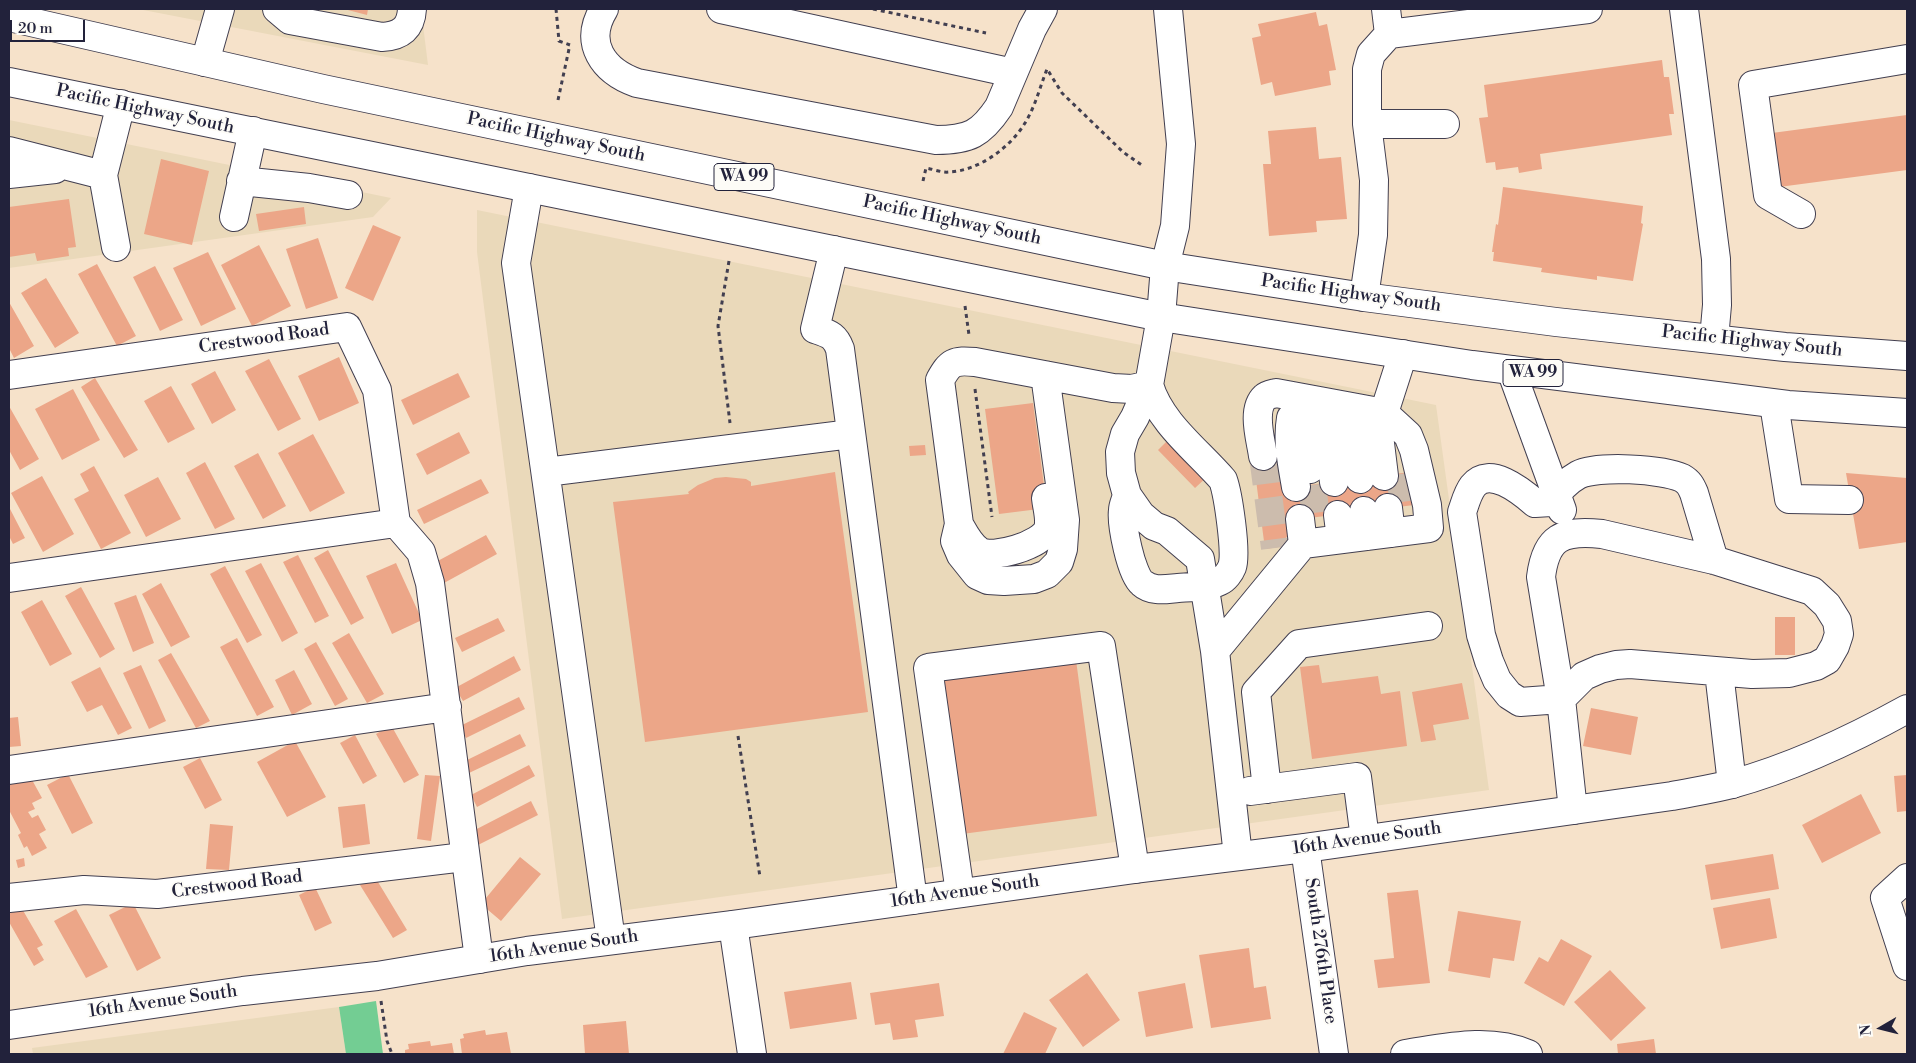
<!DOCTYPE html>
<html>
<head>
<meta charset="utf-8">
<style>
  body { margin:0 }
  #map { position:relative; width:1916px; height:1063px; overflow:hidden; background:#f6e2ca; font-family:"Libre Bodoni",serif }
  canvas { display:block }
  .frame { position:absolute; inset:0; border:10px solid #22223b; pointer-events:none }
  .north { position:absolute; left:1856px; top:1003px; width:50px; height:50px; -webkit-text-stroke:4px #fdfcf7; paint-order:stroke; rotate:262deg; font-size:14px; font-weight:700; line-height:20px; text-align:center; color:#22223b }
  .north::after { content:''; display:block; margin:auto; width:18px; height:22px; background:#22223b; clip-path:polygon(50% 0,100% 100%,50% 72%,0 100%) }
  .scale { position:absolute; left:10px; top:20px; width:75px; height:22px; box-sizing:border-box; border:2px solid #22223b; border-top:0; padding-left:6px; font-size:15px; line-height:18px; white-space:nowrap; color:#22223b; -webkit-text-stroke:4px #fdfcf7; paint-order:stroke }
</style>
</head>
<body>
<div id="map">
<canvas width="1916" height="1063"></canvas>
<div class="frame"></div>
<div class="north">N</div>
<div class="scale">20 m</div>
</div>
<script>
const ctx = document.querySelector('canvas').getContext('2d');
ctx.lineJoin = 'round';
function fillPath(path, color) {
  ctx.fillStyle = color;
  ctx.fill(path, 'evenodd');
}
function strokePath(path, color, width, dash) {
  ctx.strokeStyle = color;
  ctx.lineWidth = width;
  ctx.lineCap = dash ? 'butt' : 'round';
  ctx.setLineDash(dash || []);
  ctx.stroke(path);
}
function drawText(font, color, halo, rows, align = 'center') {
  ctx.font = font + ' "Libre Bodoni",serif';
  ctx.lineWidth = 4;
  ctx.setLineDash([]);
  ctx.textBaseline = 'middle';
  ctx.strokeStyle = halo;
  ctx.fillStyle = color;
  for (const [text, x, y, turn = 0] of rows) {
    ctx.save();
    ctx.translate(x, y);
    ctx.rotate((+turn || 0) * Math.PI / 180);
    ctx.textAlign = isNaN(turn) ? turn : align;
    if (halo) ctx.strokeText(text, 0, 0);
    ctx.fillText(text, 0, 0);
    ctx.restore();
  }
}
fillPath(new Path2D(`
  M138,9H421L428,65Z
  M9,120L391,198L373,217L9,268Z
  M477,210L1436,405L1489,790L562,919L477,252Z
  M339,1007L346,1054H33L32,1048Z`), '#ead9ba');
fillPath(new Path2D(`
  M376,1001L383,1054H346L339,1007Z`), '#73cd93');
fillPath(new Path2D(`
  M344,9H368L367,15Z
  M1316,12L1319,26L1327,24L1336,70L1329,71L1331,85L1275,96L1272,82L1261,85L1252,38L1261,36L1258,24Z
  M1662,60L1664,77H1669L1674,114H1669L1672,135L1540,154L1542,169L1519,173L1518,167L1496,170L1495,162L1486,163L1479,118L1488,117L1484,85Z
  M1907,115V170L1779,187L1772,133Z
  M1316,127L1319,159L1341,157L1347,219L1316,221L1317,232L1269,236L1263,164H1271L1268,131Z
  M161,159L209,171L192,245L144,234Z
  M1503,187L1643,206L1641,223L1643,224L1633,281L1597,276V280L1541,272L1542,268L1493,261L1494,252H1492L1496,224L1498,225Z
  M69,199L76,247L68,248L69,256L37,261L35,253L9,257V207Z
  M304,207L306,224L259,231L256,214Z
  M373,225L401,237L373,301L345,288Z
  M318,238L338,298L306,309L286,249Z
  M259,245L291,306L252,326L221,265Z
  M208,252L236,309L201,326L173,268Z
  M97,264L136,336L117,346L78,274Z
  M155,266L183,320L160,331L133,277Z
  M46,278L79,333L55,348L21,293Z
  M9,302L34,346L14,358L9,348Z
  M339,357L359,403L319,421L298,376Z
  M269,359L301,419L278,431L245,371Z
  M215,371L236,410L212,424L191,384Z
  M458,373L470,397L413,425L401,400Z
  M95,378L138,450L124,458L81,387Z
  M171,386L195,429L168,443L144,401Z
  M73,389L100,440L62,460L35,409Z
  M1033,403L1047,508L999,514L985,409Z
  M9,406L39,459L20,470L9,450Z
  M459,432L470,453L427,475L416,454Z
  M313,434L345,493L310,512L278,453Z
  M1172,436L1209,475L1195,488L1158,450Z
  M925,445L926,455L910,456L909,446Z
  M258,453L286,506L263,519L234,466Z
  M1282,454L1286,488L1410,472L1414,505L1293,520L1295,536L1286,537L1287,546L1265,549L1253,457Z
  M205,462L235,519L215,529L186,473Z
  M94,466L131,533L101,549L74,499L89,491L80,474Z
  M835,472L868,712L645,742L613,502L689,494L688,492L698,485L715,478L726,477L746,479L751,482V486Z
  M1846,473L1907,478V542L1859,549Z
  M42,476L74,534L43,552L11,493Z
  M158,477L181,519L146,537L124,495Z
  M481,479L489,493L424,524L417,510Z
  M9,507L25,538L13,544L9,536Z
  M486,535L497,554L444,583L434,563Z
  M328,550L364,618L351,625L314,558Z
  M298,555L329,616L315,623L283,562Z
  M261,563L298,633L282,642L245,571Z
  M396,563L422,620L392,634L366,576Z
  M225,566L262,635L247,643L210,574Z
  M161,583L190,637L171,647L142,594Z
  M81,587L115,649L100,658L65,596Z
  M136,595L154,643L133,652L114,603Z
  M42,600L72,654L50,666L21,612Z
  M1775,617H1795V655H1775Z
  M498,618L505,631L462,652L455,638Z
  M349,633L384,694L367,703L332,643Z
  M237,638L274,707L257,716L220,647Z
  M316,642L348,699L335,706L304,649Z
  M171,653L210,721L196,728L158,660Z
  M514,656L521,670L463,701L455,688Z
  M1076,660L1097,816L962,834L942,677Z
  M141,665L166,721L149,729L123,673Z
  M1319,665L1322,683L1378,676L1381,694L1400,691L1407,746L1312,759L1300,667Z
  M100,667L132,728L118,735L102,705L87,712L71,682Z
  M294,670L312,704L292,715L275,680Z
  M1462,683L1469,719L1433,725L1436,740L1421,742L1412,692Z
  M519,697L525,709L466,738L460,726Z
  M1591,708L1638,717L1631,755L1583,746Z
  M18,717L21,746L9,747V718Z
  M391,725L419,775L404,783L376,734Z
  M520,734L526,746L469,773L463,762Z
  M355,735L377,776L363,784L340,743Z
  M295,741L326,797L287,817L257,762Z
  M200,758L222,800L205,809L183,767Z
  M529,765L535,776L477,807L471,795Z
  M68,774L93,823L72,834L47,785Z
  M425,775L440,776L431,841L417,839Z
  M1907,775V811L1897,812L1894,776Z
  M31,778L42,798L32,803L35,809L28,812L32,818L38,815L46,830L39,834L47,848L32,856L27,846L24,848L18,835L21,833L9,810V785L20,779L22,783Z
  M1861,794L1881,833L1822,863L1802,825Z
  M531,801L538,815L478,845L471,832Z
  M365,804L370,844L343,848L338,807Z
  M210,824L233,826L229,870L206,869Z
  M1773,854L1779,889L1711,900L1705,865Z
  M520,857L541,874L501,921L481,904Z
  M24,858L25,866L18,868L16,860Z
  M375,877L407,930L393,938L360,885Z
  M315,887L332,923L315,931L299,895Z
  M1418,890L1430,983L1378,988L1374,960L1394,958L1387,893Z
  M1770,898L1777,938L1721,949L1713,908Z
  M133,903L161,958L137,971L109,915Z
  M21,907L43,945L37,948L44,960L34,966L9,922V914Z
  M76,909L108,967L86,978L54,921Z
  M1458,911L1521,921L1514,961L1493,958L1490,978L1448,971Z
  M1561,939L1592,956L1564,1006L1524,983L1539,957L1548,962Z
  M1249,948L1254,988L1266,986L1271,1019L1211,1028L1199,955Z
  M1610,970L1646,1008L1611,1041L1574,1002Z
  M1087,973L1120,1020L1083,1047L1049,1000Z
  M851,982L857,1019L790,1029L784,992Z
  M939,983L944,1016L915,1020L918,1037L893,1040L890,1023L875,1025L870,993Z
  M1185,983L1193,1028L1146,1037L1138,992Z
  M1024,1012L1057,1028L1045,1054H1003Z
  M626,1021L629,1054H585L583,1025Z
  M485,1030L486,1035L507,1032L511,1054H462L460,1039L464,1038L463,1034Z
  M1654,1039L1656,1054H1618L1617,1044Z
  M430,1041L431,1046L452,1043L454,1054H405V1050L409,1049L408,1044Z`), '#eca688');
strokePath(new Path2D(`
  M1263,456L1275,548
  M1400,474L1404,506
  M1312,485L1316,517`), '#ccbcad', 28, [28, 14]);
const minor = new Path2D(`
  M277,9L290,20L382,37C401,36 411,28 412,9
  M604,9C583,43 603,71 637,83L936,140C969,140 981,134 999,107L1032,29L1043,9
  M721,9L1013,73
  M1168,9L1181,144L1175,226L1165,266L1161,317L1149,385L1135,417L1125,434L1120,452L1121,473L1127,495L1141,515L1154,526L1167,531L1200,559L1215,651
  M1386,9L1389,34
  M1684,9L1716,259L1717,305L1714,339
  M205,62L220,9
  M1367,124H1445
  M9,151L103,175
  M9,174L55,169
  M241,181L309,188L348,195
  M529,188L516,263L611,940
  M1801,214L1768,195L1753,85L1907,59
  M234,217L253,131
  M116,247L103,175L121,104
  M834,250L815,329C829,334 835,335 840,349L913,900
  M1364,297L1373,235L1374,180L1367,124V69L1371,54L1389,34L1588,9
  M1511,370L1562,510
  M9,375L347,327L377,390L396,523L421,552L430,583L479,959
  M1045,375L1065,520L1063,549L1059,562L1047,574L1034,579L1004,581L988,580L977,575L961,555L955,541L959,524L940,380C950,362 954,360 975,362L1113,388L1132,389L1149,385C1160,423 1197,450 1223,480C1228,494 1237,553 1232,567C1230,572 1225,579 1220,581C1208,587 1191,587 1178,588C1166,589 1152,592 1142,583C1131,574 1121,524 1123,510C1123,505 1126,500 1127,495
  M1774,404L1789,499L1849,500
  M1354,429L1360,479
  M1328,432L1334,482
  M1263,456C1261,440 1251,410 1265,397C1267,395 1272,394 1276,393L1384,413L1408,435L1414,450L1427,505L1429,528L1303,544
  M1310,469L1306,435L1378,427L1384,413L1403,354
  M546,472L851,434
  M1296,487C1292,464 1287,441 1291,418C1318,406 1350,420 1378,427L1384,476
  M1388,508L1391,533
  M1364,511L1367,536
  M1338,515L1341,539
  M960,526C965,535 970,545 979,551C992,560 1042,545 1048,529C1051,520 1047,508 1046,498
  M9,578L396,523
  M1719,672L1732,784
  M9,770L447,707
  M1267,789L1256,692L1299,644L1428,626
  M1250,791L1357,777L1365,839
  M1573,810L1561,699L1541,577C1546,537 1562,530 1602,534L1714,560L1812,591L1827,605L1837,621L1839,634L1835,646L1827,660L1816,666L1789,673L1752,674L1630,664L1616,665L1600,669L1584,676L1561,699L1520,702L1509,695L1497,680L1489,661L1481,635L1462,512C1465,504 1467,494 1473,486C1489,465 1521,491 1535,503L1551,502C1558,491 1567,481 1578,475C1597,465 1663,469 1682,478C1689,482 1691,486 1694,493L1714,560
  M1305,848L1334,1054
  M1238,856L1215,651L1303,544L1300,519
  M1907,878L1885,898L1907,966
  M960,893L928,668L1101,646L1135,869
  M9,898L84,890L157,894L464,857
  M733,925L752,1054
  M1405,1054C1445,1048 1489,1037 1528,1054`);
const major = new Path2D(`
  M9,17L323,89L1165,266L1364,297L1556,322L1785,347L1907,356
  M9,82L1161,317L1472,365L1788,405L1907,413
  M9,1025L243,991L377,976L527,951L733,925L1135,869L1305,848L1672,796C1692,792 1713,789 1732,784C1794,767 1851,740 1907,709`);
strokePath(minor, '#423f50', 30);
strokePath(major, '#423f50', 30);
strokePath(new Path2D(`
  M556,9L559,41L570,45
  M873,9L986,33
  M558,100L569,49
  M923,181L926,168C933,169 942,173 949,172C978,171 1010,148 1025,123C1035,107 1040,87 1047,69L1062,93L1123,152L1143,166
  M729,261L718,326L730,423
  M965,306L969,335
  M975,389L992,517
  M738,736L760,877
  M381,1001L387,1041L392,1054`), '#423f50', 3, [4, 4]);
strokePath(minor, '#fff', 28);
strokePath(major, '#fff', 28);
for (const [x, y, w] of [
  [744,177,60],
  [1533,373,60]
]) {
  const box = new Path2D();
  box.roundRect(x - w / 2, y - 13.5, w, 27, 4);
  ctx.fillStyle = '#fdfcf7';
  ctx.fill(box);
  strokePath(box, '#22223b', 1);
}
drawText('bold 16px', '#22223b', null, [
  ["WA 99",744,177],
  ["WA 99",1533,373]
]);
drawText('18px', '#22223b', '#fdfcf7', [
  ["Pacific Highway South",145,110,12],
  ["Pacific Highway South",556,138,12],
  ["Pacific Highway South",952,221,12],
  ["Pacific Highway South",1351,294,8],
  ["Crestwood Road",264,339,-8],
  ["Pacific Highway South",1752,342,6],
  ["16th Avenue South",1367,839,-8],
  ["Crestwood Road",237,885,-7],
  ["16th Avenue South",965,892,-8],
  ["16th Avenue South",564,947,-8],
  ["South 276th Place",1320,951,82],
  ["16th Avenue South",163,1002,-8]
]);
</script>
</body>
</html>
